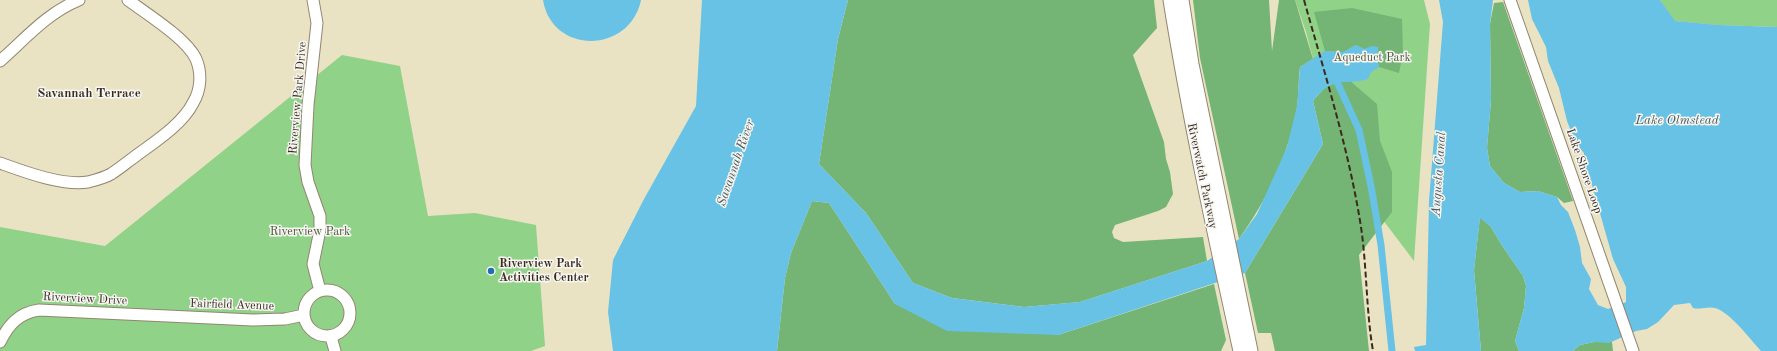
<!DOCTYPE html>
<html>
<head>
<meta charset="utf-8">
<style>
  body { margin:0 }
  canvas { display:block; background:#e9e3c3 }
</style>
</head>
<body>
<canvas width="1777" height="351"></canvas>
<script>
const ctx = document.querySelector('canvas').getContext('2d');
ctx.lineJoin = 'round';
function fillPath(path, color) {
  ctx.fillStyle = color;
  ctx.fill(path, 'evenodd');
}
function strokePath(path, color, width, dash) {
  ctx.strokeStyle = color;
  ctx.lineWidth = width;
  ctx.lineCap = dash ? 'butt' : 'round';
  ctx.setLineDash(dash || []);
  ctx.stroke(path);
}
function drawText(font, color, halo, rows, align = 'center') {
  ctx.font = font + ' "Old Standard TT",serif';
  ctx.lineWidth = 3;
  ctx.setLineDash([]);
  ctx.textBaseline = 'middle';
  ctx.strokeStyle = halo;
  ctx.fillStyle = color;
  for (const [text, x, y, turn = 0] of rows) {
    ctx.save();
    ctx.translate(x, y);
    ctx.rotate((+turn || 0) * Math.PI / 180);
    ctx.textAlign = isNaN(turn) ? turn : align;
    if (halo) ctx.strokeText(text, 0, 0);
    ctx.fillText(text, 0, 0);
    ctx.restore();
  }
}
fillPath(new Path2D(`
  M1295,0H1424L1430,24L1414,261L1383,220L1329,119L1306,32Z
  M1660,0H1777V27L1717,25L1674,21Z
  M342,55L400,66L428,216L475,213L536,225L545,346L531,351H0V227L105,246Z`), '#91d289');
fillPath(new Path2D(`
  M848,0H1154L1157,28L1133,55L1164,142L1166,159L1170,172L1173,194L1166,207L1158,211L1115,225L1112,232L1114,238L1123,242L1203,237L1207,261L1080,302L1024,307L952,298L913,283L866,213L819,164L838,39Z
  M1193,0H1269L1272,51L1279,0H1295L1313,59L1300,67C1298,80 1299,94 1297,107C1289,154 1267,200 1239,239L1200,58Z
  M1503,2L1573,201L1564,203L1557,197L1538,191L1520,192L1504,183L1490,166L1487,148L1491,100L1490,24L1494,3Z
  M1352,8L1402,19L1403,53L1399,73L1379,67L1377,59L1378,47L1364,49L1356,45L1343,52L1325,51L1314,12Z
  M1350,81L1377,104L1380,141L1392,172V212L1359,255L1369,351H1275L1271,333H1258L1245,273L1323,144L1313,101C1324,87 1332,82 1350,81Z
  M812,201L829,203L895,304L1058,335L1214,284L1226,340L1221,351H777L785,278L791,253Z
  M1480,217L1491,227L1501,244L1523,276L1526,286L1524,308L1515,341L1519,351H1481L1474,270Z
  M1594,342H1612L1613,351H1573L1580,345Z`), '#74b475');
fillPath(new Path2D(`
  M543,0H641C630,54 552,55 543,0Z
  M702,0H848L838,39L819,164L866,213L913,283L952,298L1024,307L1080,302L1207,261L1239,239L1257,214L1287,147L1297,106L1300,67L1325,51L1343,52L1356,45L1364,49L1372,46L1378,47L1377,59L1379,67L1371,72L1368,79C1342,87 1335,73 1313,101L1323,144L1245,273L1058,335L947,331L895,304L829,203L812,201L791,253L785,278L777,351H613L608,312L613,260L644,199L696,106Z
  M1439,0H1493L1490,24L1491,100L1487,148L1490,166L1504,183L1520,192L1538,191L1557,197L1561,205L1568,212L1575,230L1580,247L1582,263L1591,279L1589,289L1598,305L1608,309L1626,302V287L1613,259L1592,185L1583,164L1584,153L1576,144L1567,121L1559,88L1548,61L1546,47L1532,19L1528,0H1660L1675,21L1719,25L1777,27V351H1761C1750,339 1730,312 1715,308C1707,306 1701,310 1693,308L1690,303L1674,305L1658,322L1647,329L1636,331L1609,343L1594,342L1580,345L1573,351H1519L1515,341L1524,308L1526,286L1523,276L1501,244L1491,227L1480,218L1474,270L1481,351H1415L1414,347L1426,345L1429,201L1443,22Z`), '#67c2e5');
strokePath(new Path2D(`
  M1333,73L1359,130L1371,186L1381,245L1392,351`), '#67c2e5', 7);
const minor = new Path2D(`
  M313,0L317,23L308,105L305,165L308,182L320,216V230L313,264L320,291
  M1510,0L1633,351
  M0,61C25,39 47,13 79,0
  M0,163C25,172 62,186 88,182C96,180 104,178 111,174C119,169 126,163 133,158C153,143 182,125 193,103C201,90 202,73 196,59C187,39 147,14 128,0
  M304 313a23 23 0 1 1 46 0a23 23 0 1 1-46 0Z
  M331,337L335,351
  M0,342C9,324 19,313 39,310L253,320L285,319L304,315`);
const major = new Path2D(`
  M1170,0C1189,118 1214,234 1240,351
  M1182,0L1192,64L1251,351`);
strokePath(minor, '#928670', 13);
strokePath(major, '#928670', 15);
strokePath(minor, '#fff', 11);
strokePath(major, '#fff', 13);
strokePath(new Path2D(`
  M1304,0C1325,75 1349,150 1361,227C1367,268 1366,310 1373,351`), '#3b2a1e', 2, [6, 3]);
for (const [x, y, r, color] of [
  [491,271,4,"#1f6fb2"]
]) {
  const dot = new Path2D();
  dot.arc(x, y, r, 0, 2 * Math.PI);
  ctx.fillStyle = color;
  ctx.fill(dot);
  strokePath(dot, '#f6f6f2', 1.5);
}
drawText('12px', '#505439', '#f6f6f2', [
  ["Aqueduct Park",1372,58],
  ["Riverview Park",310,232]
]);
drawText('12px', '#3b2a1e', '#f6f6f2', [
  ["Riverview Park Drive",298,98,-85],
  ["Lake Shore Loop",1584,171,71],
  ["Riverwatch Parkway",1202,176,78],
  ["Riverview Drive",85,299,3],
  ["Fairfield Avenue",232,305,2]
]);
drawText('bold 12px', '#3b2a1e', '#f6f6f2', [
  ["Riverview Park",499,264],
  ["Activities Center",499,278]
], 'left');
drawText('bold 13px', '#3b2a1e', '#f6f6f2', [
  ["Savannah Terrace",89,94]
]);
drawText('italic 13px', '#48585a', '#f6f6f2', [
  ["Lake Olmstead",1677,121],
  ["Savannah River",736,163,-71],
  ["Augusta Canal",1439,174,-86]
]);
</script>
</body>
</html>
